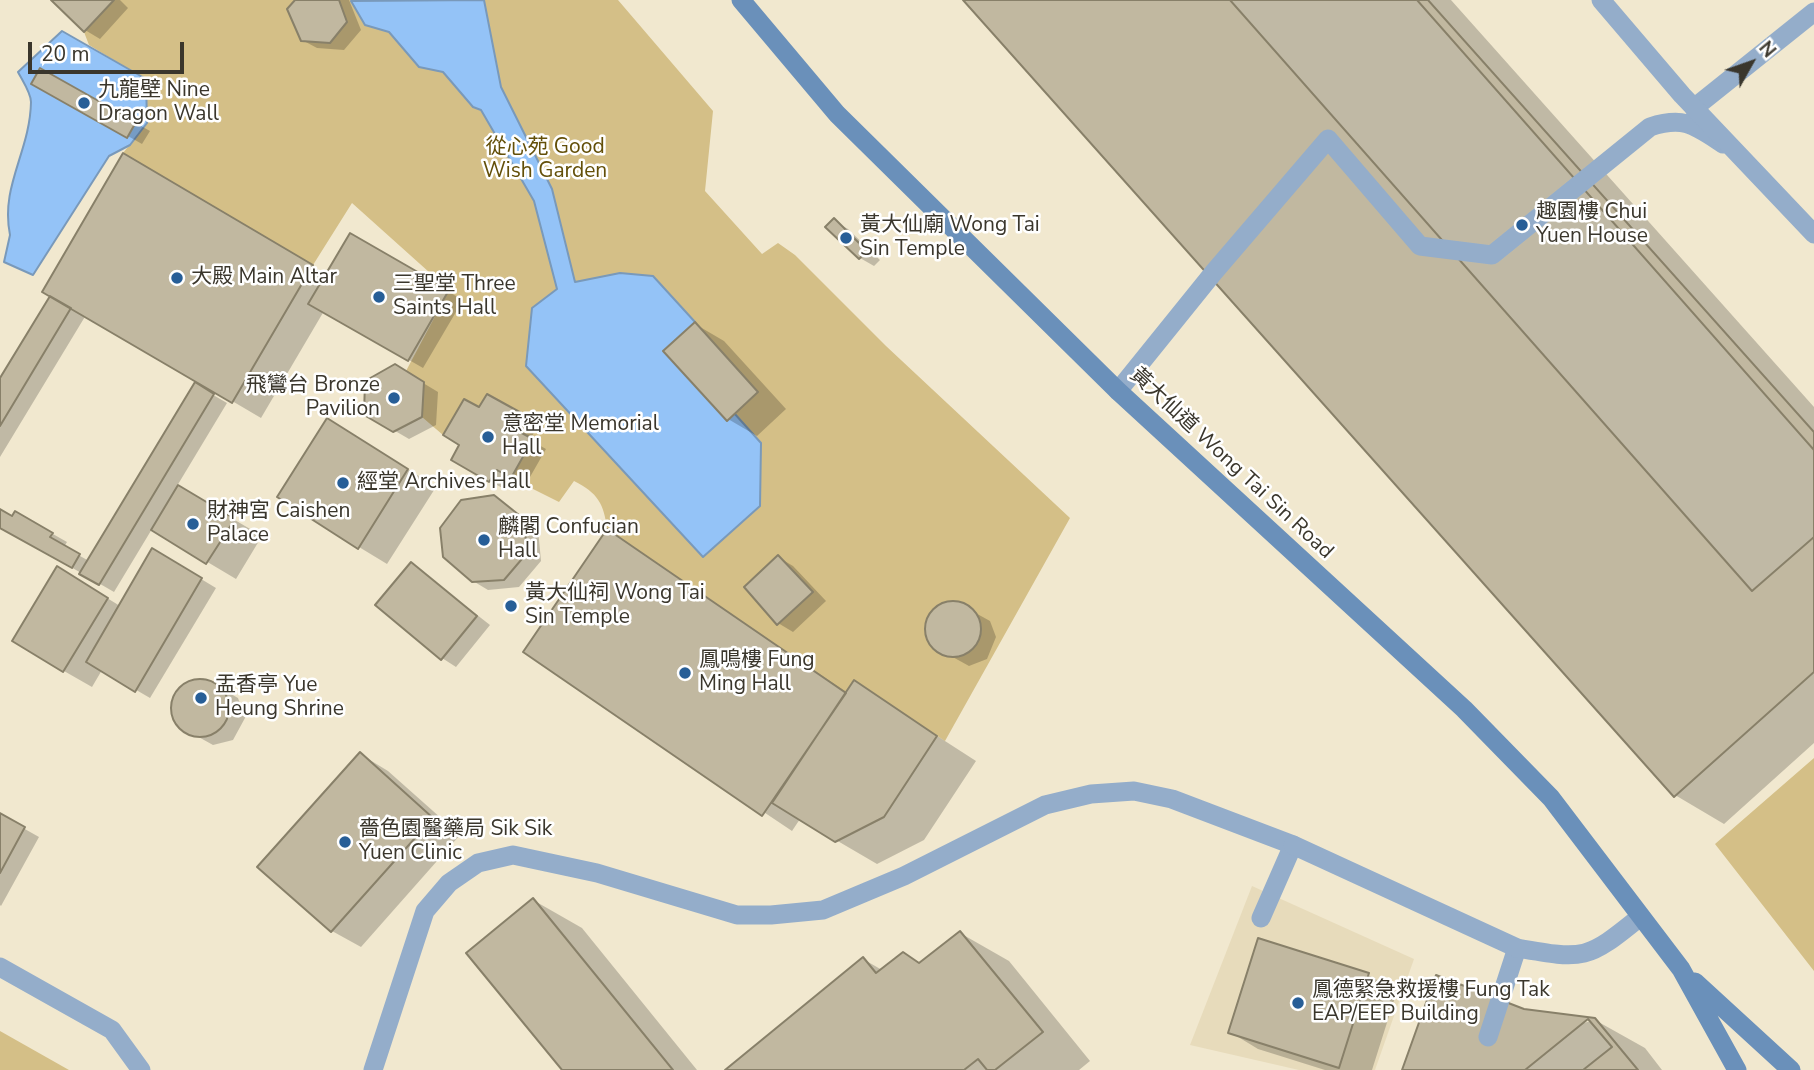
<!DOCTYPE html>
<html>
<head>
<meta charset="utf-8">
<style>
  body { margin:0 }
  #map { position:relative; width:1814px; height:1070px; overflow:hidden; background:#f1e8cf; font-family:"Nunito Sans",sans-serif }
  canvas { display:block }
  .north { position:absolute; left:1716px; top:28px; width:70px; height:70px; -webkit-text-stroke:5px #fff; paint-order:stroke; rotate:50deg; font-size:19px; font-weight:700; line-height:28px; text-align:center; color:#3a362c }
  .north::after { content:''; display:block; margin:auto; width:24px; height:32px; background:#3a362c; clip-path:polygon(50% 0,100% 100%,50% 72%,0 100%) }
  .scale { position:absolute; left:28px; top:42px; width:156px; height:32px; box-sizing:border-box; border:4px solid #3a362c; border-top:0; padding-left:9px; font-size:21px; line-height:24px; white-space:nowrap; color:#3a362c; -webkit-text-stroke:5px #fff; paint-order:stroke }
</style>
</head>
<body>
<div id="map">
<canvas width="1814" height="1070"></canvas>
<div class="north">N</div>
<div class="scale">20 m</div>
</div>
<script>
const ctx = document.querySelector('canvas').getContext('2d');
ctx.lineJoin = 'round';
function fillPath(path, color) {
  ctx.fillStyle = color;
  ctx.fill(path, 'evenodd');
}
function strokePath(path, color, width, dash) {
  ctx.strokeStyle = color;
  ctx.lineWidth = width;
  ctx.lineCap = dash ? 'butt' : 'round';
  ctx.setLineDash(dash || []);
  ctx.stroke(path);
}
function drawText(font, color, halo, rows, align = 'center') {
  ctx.font = font + ' "Nunito Sans","Noto Sans TC",sans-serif';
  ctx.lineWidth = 5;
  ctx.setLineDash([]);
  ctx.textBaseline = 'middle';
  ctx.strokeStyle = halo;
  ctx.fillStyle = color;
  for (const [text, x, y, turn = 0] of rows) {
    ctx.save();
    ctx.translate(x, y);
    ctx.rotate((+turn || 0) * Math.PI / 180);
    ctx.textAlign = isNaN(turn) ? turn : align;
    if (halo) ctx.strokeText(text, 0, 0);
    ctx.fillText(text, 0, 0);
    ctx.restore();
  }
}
fillPath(new Path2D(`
  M1252,886L1414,959L1375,1070H1299L1190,1045Z`), '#e7dbbb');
fillPath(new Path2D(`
  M114,0H618L713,111L705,191L762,254L778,243L795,255L886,346L1070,518L945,741L855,681L846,693L607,529C604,504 598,493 574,481L559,502L511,478L533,440L516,430L524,415L487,394L479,407L464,400L443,435L422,417L424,382L406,371L449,290L352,203L313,265L123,153L147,123L146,80L89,45L84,32Z
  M1814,758V971L1715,844Z
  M0,1031L69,1070H0Z`), '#d4bf87');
const water = new Path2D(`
  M484,0L501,87L552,189L575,282L620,273L653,276L695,322L734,413L761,443L760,506L703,557L526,366L532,308L557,289L534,201L481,110L473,107L443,72L419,67L389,32L365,25L351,1Z
  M62,31L146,79L147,123L130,145L109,156L33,275L4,262L10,235C0,186 30,152 31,102C31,93 22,80 18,72Z`);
fillPath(water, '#94c3f7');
strokePath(water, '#7999ba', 2);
fillPath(new Path2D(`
  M53,0H120L128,8L100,39L85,30Z
  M297,0H349L361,30L344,50L317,48L302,40Z
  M965,0H1451L1814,407V743L1724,824L1675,795Z
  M41,70L150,131L142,144L34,83Z
  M124,156L327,275L350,235L463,300L423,368L324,311L261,418L86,315L0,457V381L52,295Z
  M834,221L848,229L880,260L874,266L860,258Z
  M695,324L724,341L786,409L757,436L728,419Z
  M395,366L438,392L436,425L409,439L366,414Z
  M196,385L227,403L177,486L262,536L236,579L152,529L114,592L0,526V511L13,518L16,513L67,542L64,547L89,561Z
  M487,396L538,425L530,440L546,449L526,484L512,476L504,489L453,460Z
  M356,436L436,487L387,564L359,547Z
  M494,497L538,529L541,561L519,587L488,590L473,581Z
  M608,532L848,693L855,683L976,761L924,840L877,864L800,819L792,831L525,652Z
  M153,550L216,588L150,698L102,670L92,687L64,671L86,585L120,606Z
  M778,557L793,566L826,601L793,632L778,623Z
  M412,564L490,625L456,667L442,658Z
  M954,601L990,621L996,637L987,659L969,666L931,645L925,626L935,607Z
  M203,678L238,698L245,718L233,740L213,745L177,725L172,709L182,685Z
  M360,754L388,771L460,835L361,947L332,931L260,867Z
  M0,815L39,837L1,906L0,905Z
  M533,900L582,928L697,1070H564Z
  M960,933L1009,961L1090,1061L1079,1070H728L863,959L882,970L903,954L921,964Z
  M1368,975L1397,991L1372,1070H1325L1258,1049L1230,1032Z
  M1595,1020L1645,1048L1662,1070H1404Z`), '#0003');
const building = new Path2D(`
  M51,0H114L84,32Z
  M295,0H339L347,22L330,43L301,41L287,9Z
  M963,0H1428L1814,432V672L1674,797Z
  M1230,0H1417L1814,450V537L1752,591Z
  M40,68L136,122L127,138L31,84Z
  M123,153L313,265L232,403L42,292Z
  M834,218L867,251L859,259L825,227Z
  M350,233L449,290L408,361L308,304Z
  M50,296L71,308L0,426V378Z
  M695,322L758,392L727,421L663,351Z
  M395,364L424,382L422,417L393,432L364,415L365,381Z
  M195,382L214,394L99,585L79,574Z
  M487,394L525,415L516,430L533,439L511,478L497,470L489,482L451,460L459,445L443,435L464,399L479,407Z
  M327,418L408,469L358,549L277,497Z
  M178,485L235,519L206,564L151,530Z
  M494,495L524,519L527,553L504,580L472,582L443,557L440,528L461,500Z
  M0,509L12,516L15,511L53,533L50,537L80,554L72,568L0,528Z
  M607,529L846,693L762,816L523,652Z
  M152,548L202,578L135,692L86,662Z
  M778,555L813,592L777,625L744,587Z
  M411,562L477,616L441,660L375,605Z
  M57,566L108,598L63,672L12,641Z
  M925 629a28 28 0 1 1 56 0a28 28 0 1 1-56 0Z
  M171 708a29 29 0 1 1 58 0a29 29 0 1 1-58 0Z
  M854,680L937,736L884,817L835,842L772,803Z
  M360,752L433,818L331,932L257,867Z
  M0,813L25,827L0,873Z
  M533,898L673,1070H562L466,953Z
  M960,931L1043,1032L995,1070H987L978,1059L964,1070H725L863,957L876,973L903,952L919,963Z
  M1258,938L1369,973L1339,1068L1228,1033Z
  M1436,975L1524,1009L1595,1018L1638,1070H1402Z
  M1588,1019L1612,1047L1583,1070H1525Z`);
fillPath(building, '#c1b8a0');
strokePath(building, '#888069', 2);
strokePath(new Path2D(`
  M1694,108L1814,12
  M1118,391L1214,272L1328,139L1420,246L1492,255L1650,127C1684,116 1694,125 1723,144
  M0,967L112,1030L141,1070
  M1488,1037L1517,948
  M373,1070L425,911L449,883L478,863L513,855L597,873L737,915H771L823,910L904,876L1045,805L1091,794L1134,791L1172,799L1293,845L1261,918`), '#94adca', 19);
strokePath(new Path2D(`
  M1293,845L1517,948C1585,960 1587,960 1640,917`), '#94adca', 19);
strokePath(new Path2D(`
  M1601,0L1682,95L1814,234`), '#94adca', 19);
strokePath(new Path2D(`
  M741,0L837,114L1118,391L1464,709L1551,798L1681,969L1737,1070
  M1695,982L1791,1070`), '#6a90ba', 19);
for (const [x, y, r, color] of [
  [84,103,7,"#275e97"],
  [1522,225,7,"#275e97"],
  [846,238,7,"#275e97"],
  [177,278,7,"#275e97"],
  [379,297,7,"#275e97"],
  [394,398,7,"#275e97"],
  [488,437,7,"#275e97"],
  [343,483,7,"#275e97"],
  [193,524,7,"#275e97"],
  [484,540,7,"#275e97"],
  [511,606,7,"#275e97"],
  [685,673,7,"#275e97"],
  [201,698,7,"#275e97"],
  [345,842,7,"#275e97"],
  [1298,1003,7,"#275e97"]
]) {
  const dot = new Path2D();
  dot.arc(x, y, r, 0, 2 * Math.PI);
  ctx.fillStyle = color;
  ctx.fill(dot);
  strokePath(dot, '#fff', 2.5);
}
drawText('21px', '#3a362c', '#fff', [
  ["九龍壁 Nine",98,91],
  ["Dragon Wall",98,115],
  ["趣園樓 Chui",1536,213],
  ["Yuen House",1536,237],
  ["黃大仙廟 Wong Tai",860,226],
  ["Sin Temple",860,250],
  ["大殿 Main Altar",191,278],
  ["三聖堂 Three",393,285],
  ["Saints Hall",393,309],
  ["飛鸞台 Bronze",380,386,"right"],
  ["Pavilion",380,410,"right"],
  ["意密堂 Memorial",502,425],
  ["Hall",502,449],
  ["經堂 Archives Hall",357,483],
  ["財神宮 Caishen",207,512],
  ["Palace",207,536],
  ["麟閣 Confucian",498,528],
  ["Hall",498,552],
  ["黃大仙祠 Wong Tai",525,594],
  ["Sin Temple",525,618],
  ["鳳鳴樓 Fung",699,661],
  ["Ming Hall",699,685],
  ["盂香亭 Yue",215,686],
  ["Heung Shrine",215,710],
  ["嗇色園醫藥局 Sik Sik",359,830],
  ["Yuen Clinic",359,854],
  ["鳳德緊急救援樓 Fung Tak",1312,991],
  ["EAP/EEP Building",1312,1015]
], 'left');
drawText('21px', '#634f08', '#fff', [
  ["從心苑 Good",545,148],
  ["Wish Garden",545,172]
]);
drawText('21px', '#3a362c', '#fff', [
  ["黃大仙道 Wong Tai Sin Road",1231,464,43]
]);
</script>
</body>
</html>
